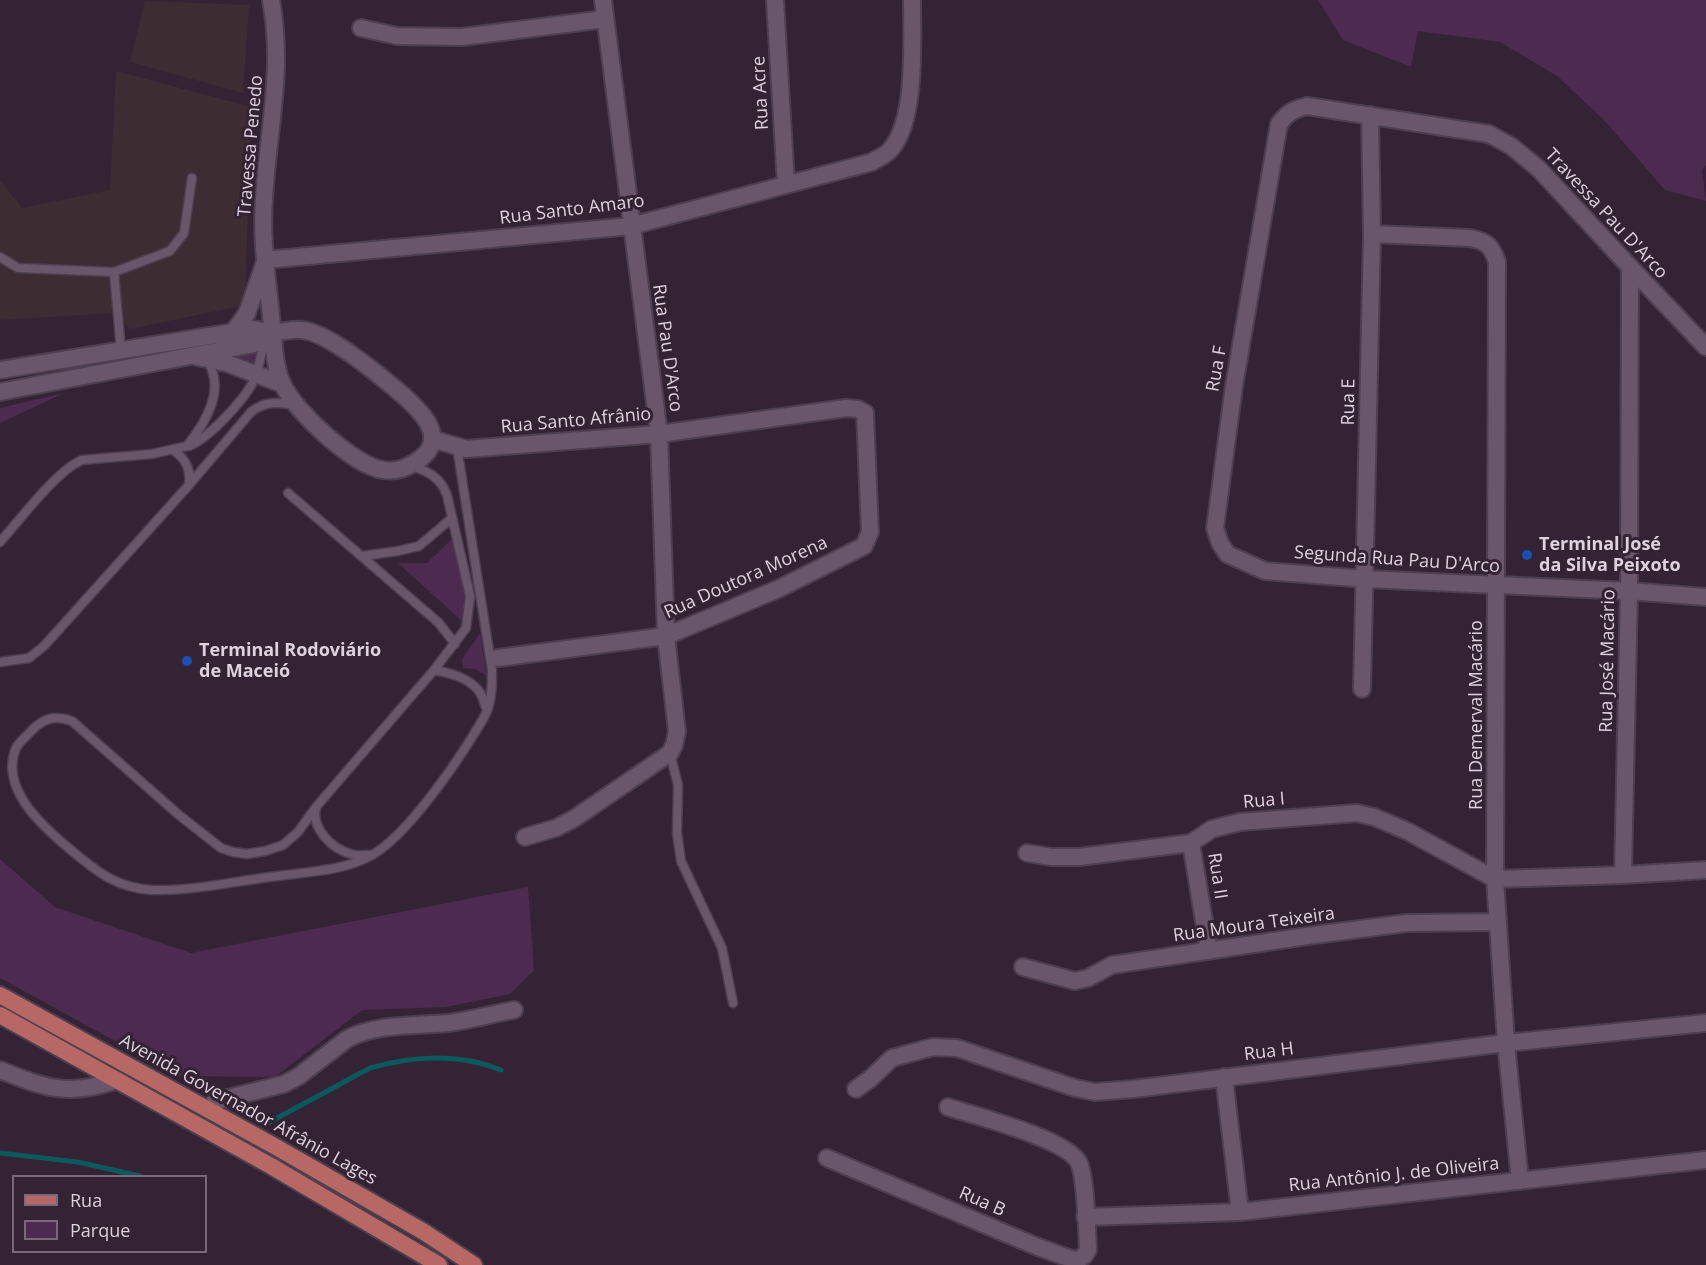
<!DOCTYPE html>
<html>
<head>
<meta charset="utf-8">
<style>
  body { margin:0 }
  #map { position:relative; width:1706px; height:1265px; overflow:hidden; background:#342335; font-family:"Open Sans",sans-serif }
  canvas { display:block }
  .legend { position:absolute; left:12px; top:1175px; width:195px; height:78px; box-sizing:border-box; background:#342335; border:2px solid #786979; margin:0; padding:8px 10px; list-style:none; font-size:18px; color:#ddd2de }
  .legend li { display:flex; align-items:center; gap:12px; height:30px }
  .legend b { width:30px; border:2px solid #786979 }
</style>
</head>
<body>
<div id="map">
<canvas width="1706" height="1265"></canvas>
<ul class="legend">
<li><b style="height:8px;background:#b86864"></b>Rua</li>
<li><b style="height:16px;background:#4d2a50"></b>Parque</li>
</ul>
</div>
<script>
const ctx = document.querySelector('canvas').getContext('2d');
ctx.lineJoin = 'round';
function fillPath(path, color) {
  ctx.fillStyle = color;
  ctx.fill(path, 'evenodd');
}
function strokePath(path, color, width, dash) {
  ctx.strokeStyle = color;
  ctx.lineWidth = width;
  ctx.lineCap = dash ? 'butt' : 'round';
  ctx.setLineDash(dash || []);
  ctx.stroke(path);
}
function drawText(font, color, halo, rows, align = 'center') {
  ctx.font = font + ' "Open Sans",sans-serif';
  ctx.lineWidth = 6;
  ctx.setLineDash([]);
  ctx.textBaseline = 'middle';
  ctx.strokeStyle = halo;
  ctx.fillStyle = color;
  for (const [text, x, y, turn = 0] of rows) {
    ctx.save();
    ctx.translate(x, y);
    ctx.rotate((+turn || 0) * Math.PI / 180);
    ctx.textAlign = isNaN(turn) ? turn : align;
    if (halo) ctx.strokeText(text, 0, 0);
    ctx.fillText(text, 0, 0);
    ctx.restore();
  }
}
fillPath(new Path2D(`
  M145,1L249,5L243,93L130,62Z
  M116,71L251,107L245,305L130,329L115,313L0,320V180L22,208L110,190Z`), '#3e2c33');
fillPath(new Path2D(`
  M1318,0H1706V165L1702,170L1706,201L1665,190L1604,120L1557,76L1500,42L1418,31L1411,67L1343,40Z
  M257,350L254,367L226,355Z
  M64,393L0,423V408Z
  M453,538L467,603L465,621H462L398,563H427Z
  M480,633L487,676L475,669L463,668L462,659Z
  M0,859L55,907L191,953L528,887L534,970L510,994L446,1007L362,1010L275,1077L179,1076L0,978Z`), '#4d2a50');
strokePath(new Path2D(`
  M266,1124L370,1068C413,1056 459,1053 501,1070
  M0,1153L78,1162L140,1176`), '#0a595c', 5);
const service = new Path2D(`
  M0,257L18,268L114,272L170,251L184,233L192,178
  M114,272L121,350
  M189,446C209,438 249,396 256,375C260,363 260,351 268,340
  M173,450C186,459 191,469 189,485
  M412,466C429,472 440,477 447,495L470,596L466,628L434,670L316,807L298,832L283,845L265,851L247,854L233,852L221,848L179,815L72,721C54,715 44,718 31,731C27,736 19,742 16,748C0,787 39,823 65,845C79,857 93,869 109,878C122,885 137,889 152,890C192,891 231,882 270,877C303,872 342,872 372,855C406,836 453,768 474,734C478,727 484,719 487,711C492,698 492,684 492,670L457,447
  M288,493L439,623L455,644
  M0,542C20,520 56,471 82,460L152,454L187,446C206,422 227,388 206,359
  M362,556L398,551L419,546L452,518
  M0,662L29,658L44,646L189,485L251,412C265,401 277,402 295,405
  M434,670C449,673 468,677 479,691C483,696 484,704 487,710
  M670,753L678,785L677,833L681,861L722,948L733,1003
  M316,808C311,828 332,849 351,854C356,856 364,855 370,855`);
const minor = new Path2D(`
  M775,0L786,185
  M361,28L397,36L462,37L605,19
  M1372,234L1470,238C1486,241 1492,246 1497,262L1495,879L1506,1043L1520,1181
  M265,260L631,226L872,162C878,158 887,155 891,149C917,119 912,39 912,0
  M1706,347L1630,267L1539,169L1511,146L1489,134L1307,106C1294,109 1287,113 1279,124L1234,386L1215,528L1220,543L1227,554L1265,571L1366,579L1629,591L1706,597
  M432,439L466,449L659,434L846,408L858,409L865,413L870,532L864,546L778,589L666,636L498,658
  M1362,689L1372,234L1370,115
  M525,837L556,828L575,818L670,753L674,745L677,732L666,636L659,434L603,0
  M1191,843L1209,951
  M1027,853L1051,857H1079L1191,843L1212,829L1240,822L1357,813L1374,817L1407,831L1495,879L1623,875L1706,870
  M1623,875L1629,591L1630,267
  M1023,967L1075,981L1088,978L1112,965L1314,935L1407,923L1497,922
  M0,1070C45,1088 69,1097 117,1080
  M1224,1077L1240,1212
  M856,1089L870,1079L892,1058L933,1047L957,1048L1075,1088L1095,1092L1133,1089L1506,1043L1706,1023
  M208,1110L214,1103L220,1100L284,1084L299,1076L347,1039C378,1023 415,1026 449,1023C470,1020 492,1014 514,1010
  M827,1158L1038,1247L1077,1261L1084,1256L1088,1250C1087,1230 1086,1179 1079,1163C1068,1139 975,1116 948,1107
  M1085,1217L1240,1212L1706,1160`);
const tertiary = new Path2D(`
  M234,331L247,313L264,265
  M197,357L226,363L282,384
  M0,370L252,329C259,330 267,332 275,332C284,332 293,329 302,330C329,333 375,372 397,390C417,407 453,438 417,461C407,468 395,472 383,470C353,465 294,411 282,383C273,363 274,338 271,316C267,277 261,238 264,199C268,128 284,71 271,0
  M0,392L254,344L273,332`);
const primary = new Path2D(`
  M0,995L276,1147L424,1232L474,1265
  M0,1015L271,1166L439,1265`);
strokePath(service, '#4d3f4f', 11);
strokePath(minor, '#4d3f4f', 20);
strokePath(tertiary, '#4d3f4f', 20);
strokePath(primary, '#4d3f4f', 20);
strokePath(service, '#69566a', 8);
strokePath(minor, '#69566a', 16);
strokePath(tertiary, '#69566a', 16);
strokePath(primary, '#b86864', 16);
for (const [x, y, r, color] of [
  [1527,555,6,"#1a4fb4"],
  [187,661,6,"#1a4fb4"]
]) {
  const dot = new Path2D();
  dot.arc(x, y, r, 0, 2 * Math.PI);
  ctx.fillStyle = color;
  ctx.fill(dot);
  strokePath(dot, '#342335', 2);
}
drawText('18px', '#ddd2de', '#342335', [
  ["Rua Acre",761,93,-93],
  ["Travessa Penedo",251,146,-85],
  ["Rua Santo Amaro",572,210,-7],
  ["Travessa Pau D'Arco",1606,214,47],
  ["Rua Pau D'Arco",667,348,82],
  ["Rua F",1217,369,-80],
  ["Rua E",1349,402,-89],
  ["Rua Santo Afrânio",576,421,-5],
  ["Segunda Rua Pau D'Arco",1397,560,4],
  ["Rua Doutora Morena",746,578,-24],
  ["Rua José Macário",1608,661,-89],
  ["Rua Demerval Macário",1477,715,-90],
  ["Rua I",1264,801,-5],
  ["Rua II",1217,876,81],
  ["Rua Moura Teixeira",1254,925,-8],
  ["Rua H",1269,1052,-7],
  ["Avenida Governador Afrânio Lages",248,1110,29],
  ["Rua Antônio J. de Oliveira",1394,1175,-6],
  ["Rua B",982,1202,23]
]);
drawText('bold 18px', '#ddd2de', '#342335', [
  ["Terminal José",1539,545],
  ["da Silva Peixoto",1539,566],
  ["Terminal Rodoviário",199,651],
  ["de Maceió",199,672]
], 'left');
</script>
</body>
</html>
